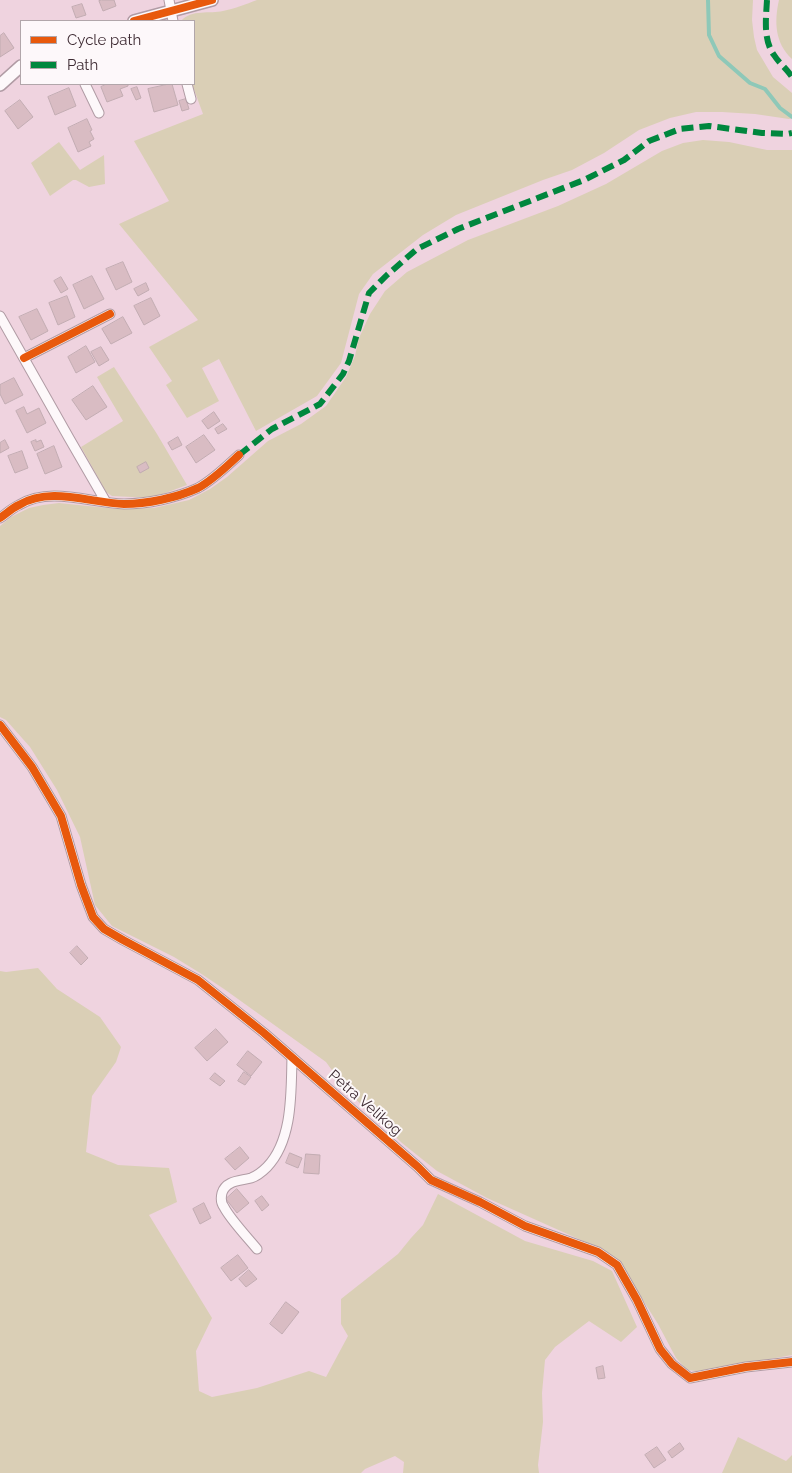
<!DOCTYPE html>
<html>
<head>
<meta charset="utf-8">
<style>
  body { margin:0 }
  #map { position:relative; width:792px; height:1473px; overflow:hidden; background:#efd3df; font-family:Raleway,sans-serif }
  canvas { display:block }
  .legend { position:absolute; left:20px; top:20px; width:175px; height:65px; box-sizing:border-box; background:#fdf8fa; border:1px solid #b1a6aa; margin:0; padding:6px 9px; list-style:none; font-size:15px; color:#3e2b33 }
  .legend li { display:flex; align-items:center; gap:10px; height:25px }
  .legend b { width:25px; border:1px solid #b1a6aa }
</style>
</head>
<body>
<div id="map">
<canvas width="792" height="1473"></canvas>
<ul class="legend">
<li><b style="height:6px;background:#e8590c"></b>Cycle path</li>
<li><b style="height:6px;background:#00873e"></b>Path</li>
</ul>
</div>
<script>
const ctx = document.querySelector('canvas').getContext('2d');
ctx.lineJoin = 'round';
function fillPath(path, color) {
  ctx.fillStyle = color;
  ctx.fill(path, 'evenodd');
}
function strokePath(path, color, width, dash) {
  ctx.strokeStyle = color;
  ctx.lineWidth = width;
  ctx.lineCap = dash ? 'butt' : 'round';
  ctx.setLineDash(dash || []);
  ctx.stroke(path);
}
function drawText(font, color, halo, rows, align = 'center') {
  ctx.font = font + ' Raleway,sans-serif';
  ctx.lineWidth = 4;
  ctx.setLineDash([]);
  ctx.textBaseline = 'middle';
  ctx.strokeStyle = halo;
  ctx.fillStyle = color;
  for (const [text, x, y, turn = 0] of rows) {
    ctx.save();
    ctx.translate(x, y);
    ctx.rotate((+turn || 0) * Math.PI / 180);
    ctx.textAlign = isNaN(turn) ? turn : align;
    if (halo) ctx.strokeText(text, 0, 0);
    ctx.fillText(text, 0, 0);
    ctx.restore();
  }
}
fillPath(new Path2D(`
  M257,0H753L752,20L754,37L757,50L773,77L792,93V118L789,119L755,114L722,112H696L670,118L639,130L604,153L572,170L543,180L456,215L423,235L373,274L359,294L341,363L317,396L256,431L219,359L202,368L219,401L187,418L166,385L172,381L149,347L198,320L119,224L169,201L134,141L203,114L192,84H194V21H181C191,9 210,14 223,11C234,9 246,4 257,0Z
  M779,0H792V59C775,43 774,22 779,0Z
  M703,140L729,142L767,150H792V1355L733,1366L696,1371L687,1370L676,1358L658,1324L620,1264L601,1249L487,1198L437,1171L402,1143L347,1091L326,1062L224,989L200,973L174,957L112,926L95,905L80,837L57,790L30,747L6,720L0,717V526L11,517L29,508L43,505L59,503L117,509L154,508L189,500L210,489L227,477L268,441L301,424L326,406L346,377L355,356L359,338L370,314L385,291L407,272L468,240L558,206L606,184L662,151L683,143Z
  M59,142L80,170L104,155L105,184L89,187L76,180H73L50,196L31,163Z
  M114,367L157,434L187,485L152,498L112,496L106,492L81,447L123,421L97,377Z
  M38,968L57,989L100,1017L121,1047L116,1062L92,1096L86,1152L118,1165L169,1168L177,1202L149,1215L212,1318L196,1351L199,1391L212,1397L257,1388L309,1371L326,1377L348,1336L341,1324V1299L398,1254L411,1238L423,1225L438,1194L525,1241L593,1261L612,1271L637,1327L621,1342L589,1321L555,1347L545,1360L542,1393L543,1422L538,1465L539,1473H403L404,1462L395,1456L365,1469L361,1473H0V971L6,972Z
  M738,1437L786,1461L792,1455V1473H722Z`), '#dacfb6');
strokePath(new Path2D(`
  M708,0L709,35L719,56L750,83L765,89L780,108L792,117`), '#8ec8b8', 4);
const building = new Path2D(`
  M102,0H114L116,6L103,11L99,1Z
  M82,4L86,15L76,18L72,7Z
  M4,33L14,48L0,57V36Z
  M107,84H128V86L120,89L123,96L107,102L101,87Z
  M169,84H172L178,105L154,112L148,89Z
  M137,87L141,98L136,100L131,89Z
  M69,88L76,106L55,115L48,97Z
  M186,99L189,109L182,111L179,101Z
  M20,100L33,117L18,129L5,111Z
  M87,119L92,130L90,131L94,139L89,142L91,146L78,152L68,128Z
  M123,262L132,282L116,290L106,269Z
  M92,276L104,299L84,309L73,285Z
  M61,277L68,289L61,293L54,281Z
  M146,283L149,290L138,296L134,289Z
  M67,296L75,317L58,325L49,303Z
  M151,298L160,316L144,325L134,306Z
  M37,309L48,331L31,340L19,317Z
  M123,317L132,333L111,344L102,329Z
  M86,346L95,362L76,373L68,357Z
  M101,347L109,360L99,366L91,352Z
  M14,378L23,395L5,404L0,394V385Z
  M93,386L107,407L86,420L72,400Z
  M24,407L27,414L39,408L46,423L27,433L16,411Z
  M214,412L220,421L208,429L202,421Z
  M223,424L227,429L218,434L215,429Z
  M204,435L215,450L196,463L186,447Z
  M178,437L182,445L172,450L168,443Z
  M5,440L9,448L0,453V443Z
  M36,440V442L41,440L44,447L35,451L31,442Z
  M54,446L62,467L45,474L37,454Z
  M22,451L28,468L15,473L8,456Z
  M146,462L149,468L140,473L137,467Z
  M77,946L88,958L81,965L70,953Z
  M216,1029L228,1042L207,1061L195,1048Z
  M248,1051L262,1062L251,1076L237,1065Z
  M244,1072L251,1077L245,1085L238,1081Z
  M215,1073L225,1081L220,1086L210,1079Z
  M240,1147L249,1158L235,1170L225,1159Z
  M290,1153L302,1158L298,1168L286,1163Z
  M306,1154L320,1155L319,1174L304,1173Z
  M237,1189L249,1203L237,1213L226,1199Z
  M262,1196L269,1205L262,1211L255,1201Z
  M204,1203L211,1218L200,1224L193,1209Z
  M238,1255L248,1268L231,1281L221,1268Z
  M249,1270L257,1279L246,1287L239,1279Z
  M286,1302L299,1312L282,1334L270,1324Z
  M603,1366L605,1378L598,1379L596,1368Z
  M680,1443L684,1449L672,1458L668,1452Z
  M657,1447L666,1460L654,1468L645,1455Z`);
fillPath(building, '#d9bcc3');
strokePath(building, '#c2acb2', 1);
const minor = new Path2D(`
  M169,0L173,21
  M85,84L99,113
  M187,84L191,99
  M0,316L69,438L106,502
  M24,358L110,314
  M0,518C6,514 12,508 19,505C50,486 90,503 124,504C147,504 176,498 198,488C213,480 227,466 239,455
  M0,725L32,767L61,816L81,885L93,917L104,929L123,940L198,980L264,1033L418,1167L431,1180L480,1202L525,1226L598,1252L617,1265L637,1300L660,1349L672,1364L690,1378L746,1367L792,1362
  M257,1249C248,1238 230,1219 224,1207C221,1203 221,1197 222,1193C226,1180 241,1181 251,1178C257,1176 263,1171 267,1167C293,1140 291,1092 292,1057`);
const tertiary = new Path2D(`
  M134,21L212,0
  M0,85L21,66`);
strokePath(minor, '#b09ba4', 11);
strokePath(tertiary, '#b09ba4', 14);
strokePath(minor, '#fdf8fa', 9);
strokePath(tertiary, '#fdf8fa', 11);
strokePath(new Path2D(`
  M767,0C766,18 763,40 774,55C779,63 787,69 792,77
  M239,455L272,429L320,404L343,374L349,361L369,293L387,275L417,249L458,229L584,180L624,160L649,141L680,129L709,126L762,133L787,134L792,133`), '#00873e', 6, [12, 6]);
strokePath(new Path2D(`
  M134,21L212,0
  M24,358L110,314
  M0,518C6,514 12,508 19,505C50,486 90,503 124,504C147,504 176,498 198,488C213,480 227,466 239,455
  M0,725L32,767L61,816L81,885L93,917L104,929L123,940L198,980L264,1033L418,1167L431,1180L480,1202L525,1226L598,1252L617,1265L637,1300L660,1349L672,1364L690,1378L746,1367L792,1362`), '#e8590c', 8);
drawText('15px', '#3e2b33', '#fdf8fa', [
  ["Petra Velikog",365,1103,41]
]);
</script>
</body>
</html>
